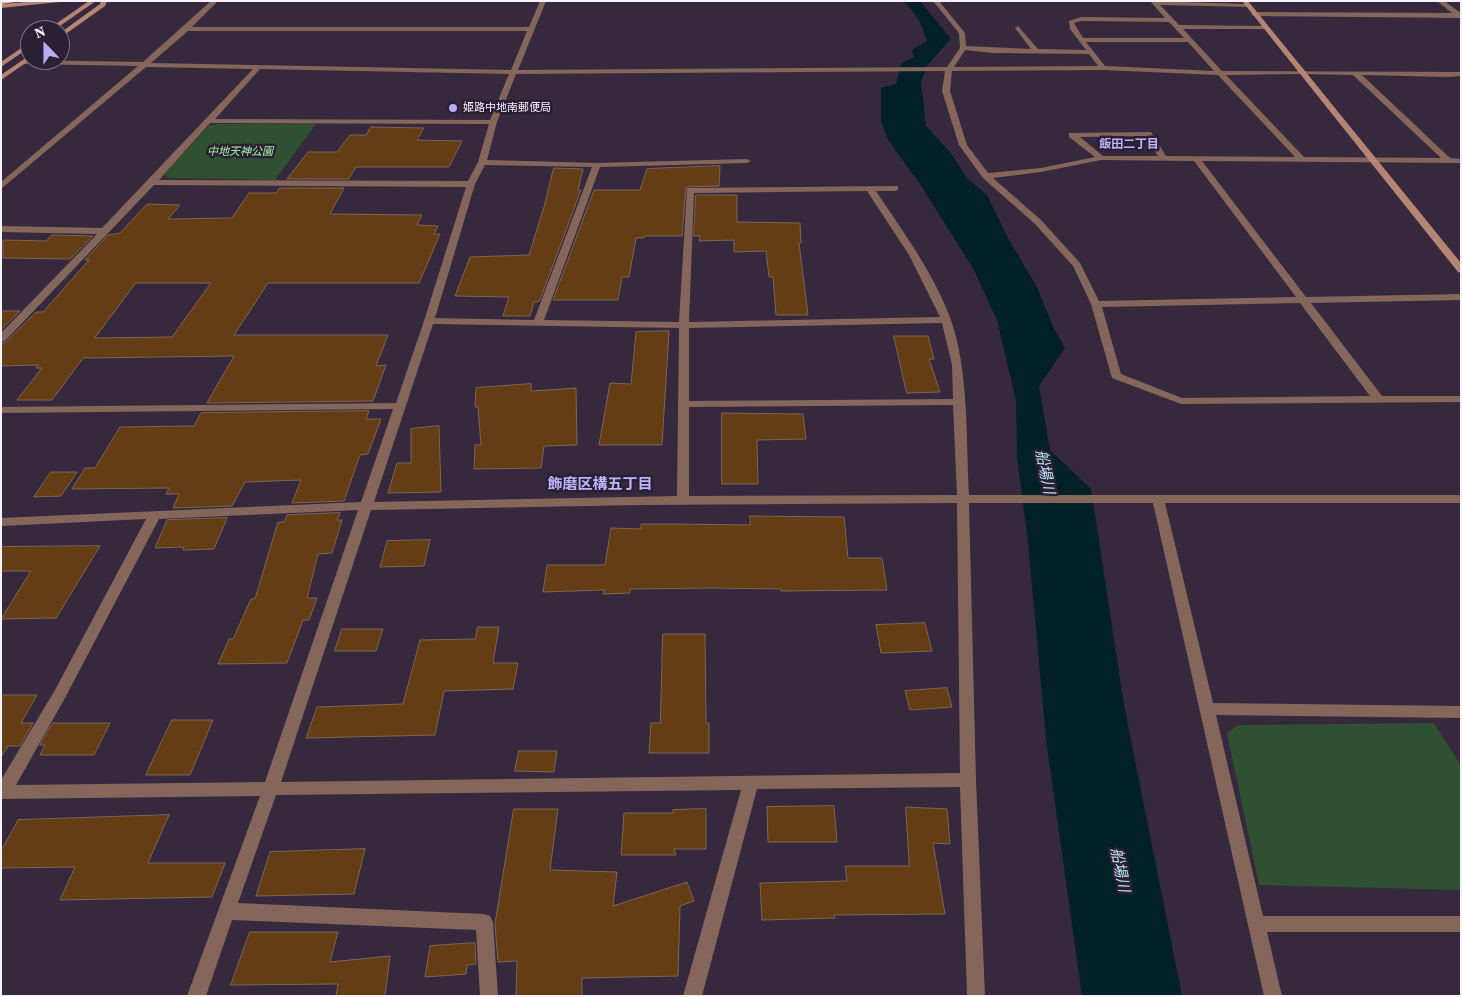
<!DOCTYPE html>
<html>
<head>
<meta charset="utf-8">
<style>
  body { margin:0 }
  #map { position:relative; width:1462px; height:997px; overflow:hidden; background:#36293e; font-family:"Source Serif 4",serif }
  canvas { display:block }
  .frame { position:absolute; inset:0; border:2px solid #f8f2fd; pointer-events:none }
  .north { position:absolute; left:20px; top:20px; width:50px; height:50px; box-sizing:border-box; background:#2b1f34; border:1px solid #7d7384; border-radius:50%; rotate:338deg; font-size:14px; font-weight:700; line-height:20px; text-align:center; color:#f8f2fd }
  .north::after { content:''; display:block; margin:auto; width:18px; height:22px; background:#b6acf8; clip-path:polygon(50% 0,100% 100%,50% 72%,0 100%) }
</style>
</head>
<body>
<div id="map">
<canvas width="1462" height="997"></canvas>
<div class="frame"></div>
<div class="north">N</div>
</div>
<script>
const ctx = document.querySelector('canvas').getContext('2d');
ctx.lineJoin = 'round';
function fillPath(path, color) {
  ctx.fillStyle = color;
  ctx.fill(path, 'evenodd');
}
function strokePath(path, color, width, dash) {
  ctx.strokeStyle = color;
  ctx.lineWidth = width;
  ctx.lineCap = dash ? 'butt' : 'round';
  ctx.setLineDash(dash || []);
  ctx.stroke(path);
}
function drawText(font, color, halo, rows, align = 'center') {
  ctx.font = font + ' "Source Serif 4","Noto Sans JP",serif';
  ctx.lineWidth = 5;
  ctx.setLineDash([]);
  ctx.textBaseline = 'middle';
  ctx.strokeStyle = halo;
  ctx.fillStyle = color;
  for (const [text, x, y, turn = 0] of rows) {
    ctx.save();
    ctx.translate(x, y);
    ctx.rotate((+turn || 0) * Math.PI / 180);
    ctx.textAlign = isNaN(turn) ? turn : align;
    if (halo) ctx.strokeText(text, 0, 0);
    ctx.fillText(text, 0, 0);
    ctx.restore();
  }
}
fillPath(new Path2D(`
  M216,124H316L275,180L168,178L164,175L209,125Z
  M1434,723L1461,766V890L1259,885L1227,733L1238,725Z`), '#2f5031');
fillPath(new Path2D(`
  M902,1H920L951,39L928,64L921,82L926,126L950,152L967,178L987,195L1009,240L1037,287L1053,327L1065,348L1039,386L1050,450L1091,489L1124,705L1182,996H1082L1046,739L1028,542L1017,457L1016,400L997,320L974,270L920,184L888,140L881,121V88L896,84L901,64L914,57L912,50L927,41C922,26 915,9 902,1Z`), '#022028');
const building = new Path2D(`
  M371,127L424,128L417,140L462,141L449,167H356L349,179H287L308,152H337L350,135H366Z
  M720,166L719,186L686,187L682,236H645L644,238H636L629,277H622L618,300H553L594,190H640L647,169Z
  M554,168L583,169L578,190H581L540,300L538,302H534L530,316H503L509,297L455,296L470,257L529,255L544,207Z
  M280,188H344L330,214L422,215L417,225L438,226L434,234H440L419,283H268L234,335H388L376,366L386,365L373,401L207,403L234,356L83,358L52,400H17L42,368H36L38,365L1,366V344L6,342L36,312H43L89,260H85L108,235L120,233L147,204L180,205L168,219L232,218L249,193H276ZM136,283H211L172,337L95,338Z
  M696,195H737V222L800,223L801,243H799L808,315H776L773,277H769L766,251L734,252V240L699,241L700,236H694Z
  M52,235L93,236L70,259L3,258V240L46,241Z
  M1,311H20L1,330Z
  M669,331L662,445H599L610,383L631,384L636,332Z
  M894,336H928L934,359H929L940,392L907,393Z
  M531,384V391L576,388L577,445L544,446L541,468L474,469L475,445H481L478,407H475L476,388Z
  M369,411L366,419H381L368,454L360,455L344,501L292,503L301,480L245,482L232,506L173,508L179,494H166L169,488L72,489L85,468H95L120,427L194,426L201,413Z
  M722,413L803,414L806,439L757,440L758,484H722Z
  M439,426L441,492L388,493L397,463H411V429Z
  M51,472H77L61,496L34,497Z
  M340,513L337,520H342L332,553L318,554L307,598H317L309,620H303L287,663L218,664L229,639H233L251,599H255L278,522H284L287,515Z
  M750,516L844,517L848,558H882L887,590L781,591V589L712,588L630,589V593L603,594L604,590L543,592L547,565H605L611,528L641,529V524H675L750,525Z
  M227,518L214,549L183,550L184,547L155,548L167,520Z
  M430,540L424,566L380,567L387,541Z
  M100,546L56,618L1,619L31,571H1V547Z
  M925,623L932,651L881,653L876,625Z
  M478,627H499L493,663H518L513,689L444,691L435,735L306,738L317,707L403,704L420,640L475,639Z
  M342,629H383L376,651H335Z
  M663,634H705L706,723H709V753H649L651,723H660Z
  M947,688L952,707L910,710L905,691Z
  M1,695H37L21,723H33L20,746H8L1,757Z
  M172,720H213L190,775H146Z
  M53,723H110L94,755H40L45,745H40Z
  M519,751H557L554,772L515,771Z
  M834,806L837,842H768L767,807Z
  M906,807L947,809L950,844L933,843L945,914L834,915L835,918L762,920L760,883L847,881L845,866H909Z
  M514,809H558L550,870L617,872L613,906L687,882L694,901L680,906L678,976L582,978V996H516L517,961L498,962L495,924Z
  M706,809V849H674L676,855H621L624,813H673V810Z
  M169,815L148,863H225L212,897L60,900L75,867L1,868V851L18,820Z
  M365,849L354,894L256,896L270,852Z
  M250,932H338L330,962L390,956L385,996H336L338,984L231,985Z
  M475,943L476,964L467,965L466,974L425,977L430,946Z`);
fillPath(building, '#643d14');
strokePath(building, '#7c6653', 1);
fillPath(new Path2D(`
  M211,1H218L192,27H529L540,1H546L518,70L947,67L960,48L959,33L933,1H939L965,33L966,46L1031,49L1015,28L1018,26L1038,49L1086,50L1070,29L1069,21L1081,17L1165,18L1150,1L1248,4L1250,7L1160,5L1179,25L1266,26V28L1264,29H1183L1222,71L1461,72V76L1448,77L1362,75L1450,158L1461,159V163L1202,161L1306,297L1461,294V300L1311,303L1382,396H1461V402L1181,404L1112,378L1091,304L1073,266L1035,224L983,178L959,145L942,91L945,71L516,74L497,122L487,160L597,163L747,159L751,161L747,163L600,167L544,320L679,322L687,188L898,186V190L895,191H876C903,232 934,273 951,320C969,372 966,439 969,495H1461V503H1165L1213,703L1461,706V718L1216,715L1263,916H1461V932H1267L1282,996H1264L1153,503H969L976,780L985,996H967L960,787L757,789L702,996H683L741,790L276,795L238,903L484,914L490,916L493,922L498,996H480L476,930L232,920L206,996H187L260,796L1,799V780L55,690L146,519L1,526V518L361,502L393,409L1,413V407L396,403L424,321L466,187L154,185L5,341L1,342V333L97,234L1,232V226L102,228L253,69L146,67L1,189V182L138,66L24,64L21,62L24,60L143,62ZM1081,21L1169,22L1184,38H1083L1074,23ZM188,31H527L511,70L151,63ZM1086,42H1188L1214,71L1105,66ZM965,50L993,53L1089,54L1098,66L954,67ZM260,69L509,74L490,120L215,119ZM1103,70L1218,75L1295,157L1166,156L1151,132H1148L1072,133H1069V137L1095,157L1041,168L988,173L967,145L950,91L952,71ZM1299,74L1353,75L1441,158L1304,157L1226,75ZM210,123L489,124L478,162L468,181L159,180ZM1146,136L1158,156H1103L1080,137ZM1101,160L1194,161L1296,297L1099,301L1080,263L1041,220L993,178L1041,172ZM485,165L592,167L534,320L435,318L475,184ZM867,191L909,255L940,317L689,322L694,193ZM1300,303L1370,396L1182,398L1121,374L1102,307ZM942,323L952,365L953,399L689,401V328ZM433,324L679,328L677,496L374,502ZM953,405L957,495L689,496V407ZM957,503L960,773L281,782L371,510L641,505ZM358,510L265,782L16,785L65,698L159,519Z
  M1437,1H1444L1461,13V18L1254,16L1251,14L1254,12L1452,13Z`), '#85665b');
fillPath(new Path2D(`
  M39,1H69L1,8V4Z
  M89,1H96L54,30H47Z
  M101,1H107L105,6L60,38V33L100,4Z
  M1242,1H1248L1461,263V273L1458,272Z
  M30,42V47L1,67V62Z
  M30,55V60L1,80V75Z`), '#b58473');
fillPath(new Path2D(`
  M1,1H23L1,4Z`), '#fcb096');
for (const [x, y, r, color] of [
  [453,108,5,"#b6acf8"]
]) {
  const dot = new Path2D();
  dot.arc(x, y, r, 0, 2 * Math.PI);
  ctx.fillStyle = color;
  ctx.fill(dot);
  strokePath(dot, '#2b1f34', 2);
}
drawText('11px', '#f8f2fd', '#2b1f34', [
  ["姫路中地南郵便局",463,108]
], 'left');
drawText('italic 11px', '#a6f4aa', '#2b1f34', [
  ["中地天神公園",240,152]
]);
drawText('bold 12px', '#beb6fd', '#2b1f34', [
  ["飯田二丁目",1129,145]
]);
drawText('italic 15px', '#bce9f7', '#2b1f34', [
  ["船場川",1044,472,79],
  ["船場川",1119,870,79]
]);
drawText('bold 15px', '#beb6fd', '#2b1f34', [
  ["飾磨区構五丁目",600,485]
]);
</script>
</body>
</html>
